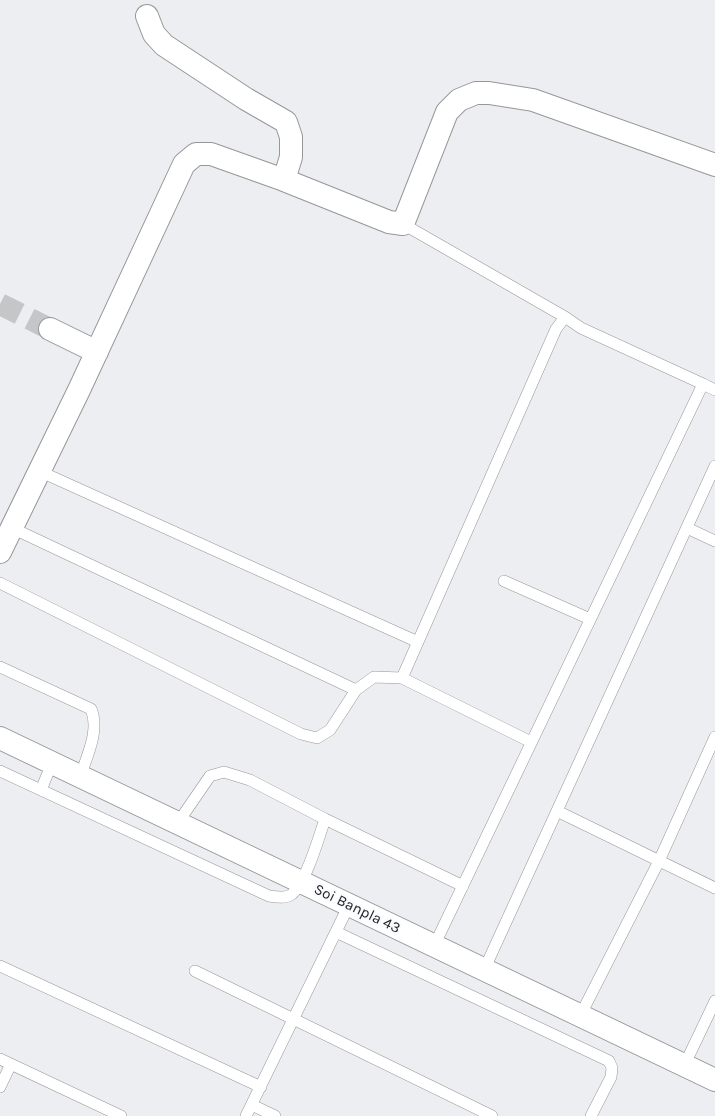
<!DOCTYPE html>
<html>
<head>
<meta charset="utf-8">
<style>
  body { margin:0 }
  canvas { display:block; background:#edeef1 }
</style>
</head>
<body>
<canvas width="715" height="1116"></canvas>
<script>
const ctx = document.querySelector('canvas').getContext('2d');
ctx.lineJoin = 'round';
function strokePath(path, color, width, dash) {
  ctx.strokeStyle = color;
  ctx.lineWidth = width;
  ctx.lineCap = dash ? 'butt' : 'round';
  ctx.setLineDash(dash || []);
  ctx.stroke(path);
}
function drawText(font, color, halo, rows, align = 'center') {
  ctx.font = font + ' Karla,sans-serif';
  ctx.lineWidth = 5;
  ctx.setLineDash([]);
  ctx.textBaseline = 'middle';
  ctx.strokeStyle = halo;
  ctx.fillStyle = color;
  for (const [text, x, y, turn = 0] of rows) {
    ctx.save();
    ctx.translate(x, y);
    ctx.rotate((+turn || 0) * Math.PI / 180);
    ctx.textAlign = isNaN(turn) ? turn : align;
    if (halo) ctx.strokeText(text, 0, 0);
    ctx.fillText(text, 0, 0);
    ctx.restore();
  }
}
strokePath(new Path2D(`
  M0,304L50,329`), '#c5c6c8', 22, [22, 11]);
const service = new Path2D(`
  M403,224L565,317
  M39,471L418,642
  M12,528L356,690
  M687,528L715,541
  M504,581L590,619
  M0,583L301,734L317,738L330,730L356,690L374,677L402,678L531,742
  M0,667L91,709C100,730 87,756 80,777
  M402,678L556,329L565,317L581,328L703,384
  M0,771L269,896C276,897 286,899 292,894C306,883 319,837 325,819L250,780L224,772L210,776L177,824
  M41,790L52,763
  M557,811L715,888
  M325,819L463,886
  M336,932L609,1061L612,1068L611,1077L591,1116
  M434,946L703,384L715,390
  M0,966L261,1087
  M484,970L715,466
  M195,971L492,1116
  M580,1016L659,861L715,737
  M0,1059L121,1116
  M684,1066L715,1001
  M0,1087L11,1064
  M252,1105L275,1116
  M246,1116L349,905`);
const minor = new Path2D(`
  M147,16L154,34L164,45L246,99L286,122L291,137V157L284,180
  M50,329L97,352
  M0,552L79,390L184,164L196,154H211L284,180L389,222L403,224L447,112L459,100L476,93H489L533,100L715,165
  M0,738L715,1080`);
strokePath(service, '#97979a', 12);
strokePath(minor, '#97979a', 24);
strokePath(service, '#fff', 11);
strokePath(minor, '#fff', 22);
drawText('15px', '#242425', '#fafbfe', [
  ["Soi Banpla 43",357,909,26]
]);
</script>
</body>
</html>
